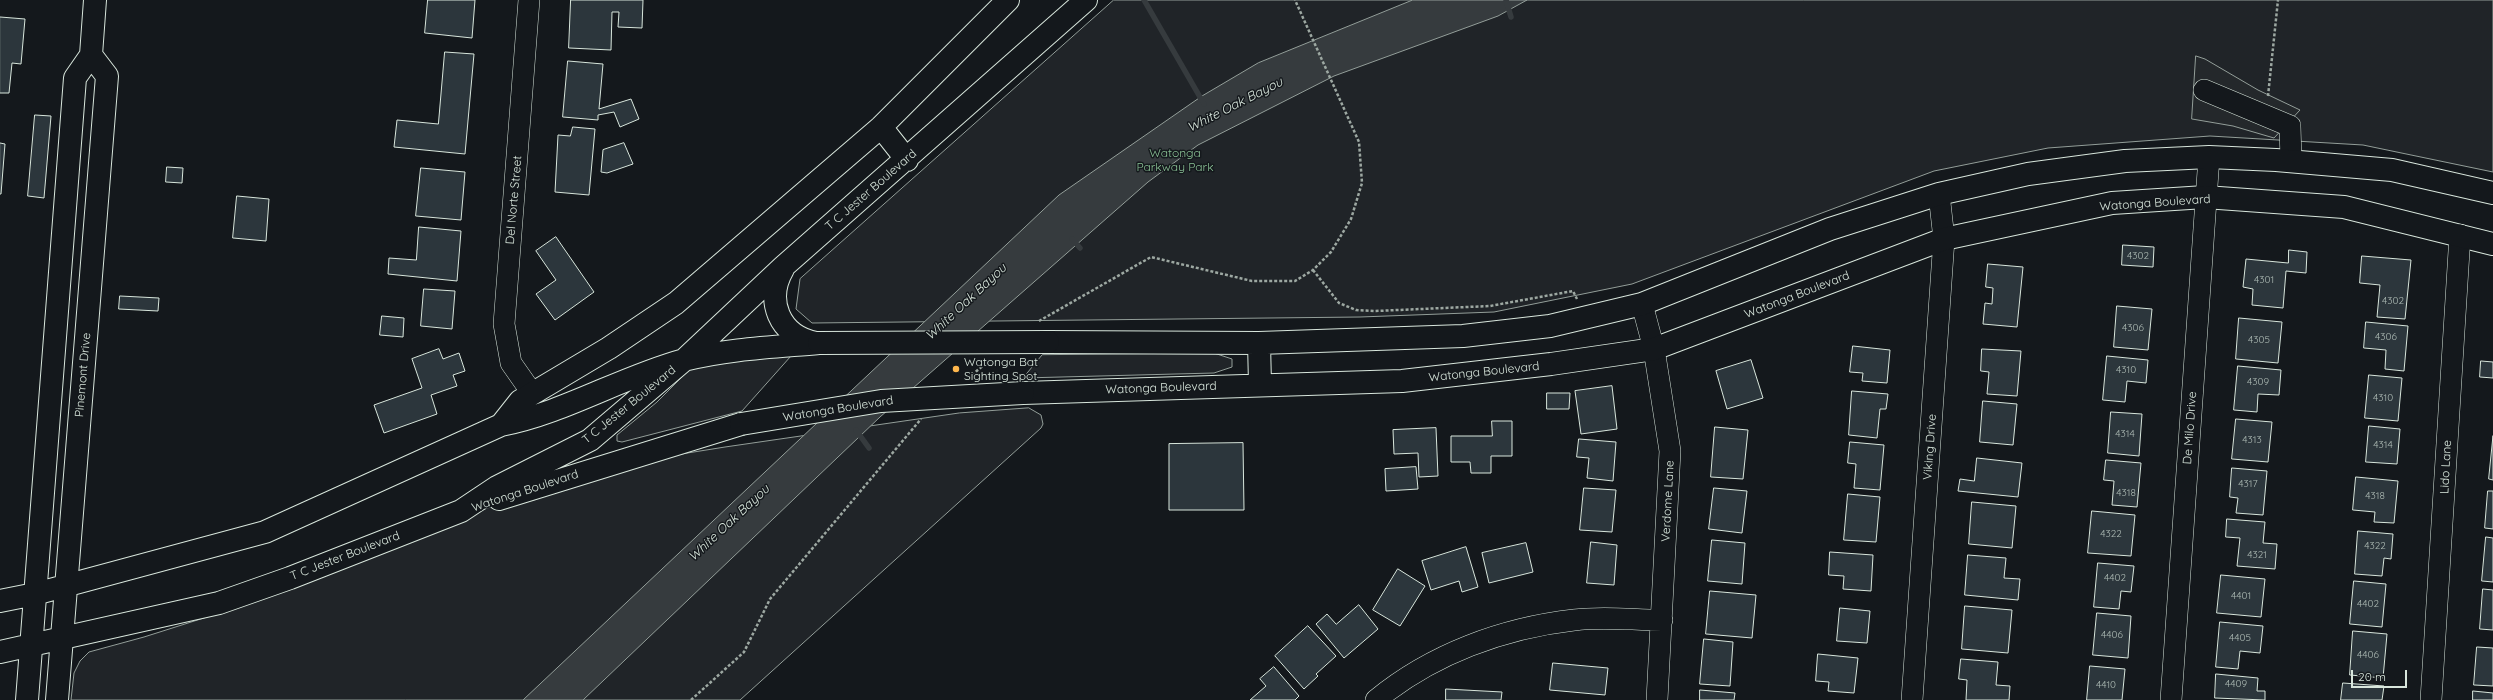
<!DOCTYPE html>
<html>
<head>
<meta charset="utf-8">
<style>
  body { margin:0 }
  #map { position:relative; width:2493px; height:700px; overflow:hidden; background:#14181c; font-family:Quicksand,sans-serif }
  canvas { display:block }
  .scale { position:absolute; left:2351px; top:670px; width:56px; height:18px; box-sizing:border-box; border:2px solid #d8e6dc; border-top:0; padding-left:5px; font-size:12px; line-height:14px; white-space:nowrap; color:#d8e6dc; -webkit-text-stroke:3px #14181c; paint-order:stroke }
</style>
</head>
<body>
<div id="map">
<canvas width="2493" height="700"></canvas>
<div class="scale">20 m</div>
</div>
<script>
const ctx = document.querySelector('canvas').getContext('2d');
ctx.lineJoin = 'round';
function fillPath(path, color) {
  ctx.fillStyle = color;
  ctx.fill(path, 'evenodd');
}
function strokePath(path, color, width, dash) {
  ctx.strokeStyle = color;
  ctx.lineWidth = width;
  ctx.lineCap = dash ? 'butt' : 'round';
  ctx.setLineDash(dash || []);
  ctx.stroke(path);
}
function drawText(font, color, halo, rows, align = 'center') {
  ctx.font = font + ' Quicksand,sans-serif';
  ctx.lineWidth = 3;
  ctx.setLineDash([]);
  ctx.textBaseline = 'middle';
  ctx.strokeStyle = halo;
  ctx.fillStyle = color;
  for (const [text, x, y, turn = 0] of rows) {
    ctx.save();
    ctx.translate(x, y);
    ctx.rotate((+turn || 0) * Math.PI / 180);
    ctx.textAlign = isNaN(turn) ? turn : align;
    if (halo) ctx.strokeText(text, 0, 0);
    ctx.fillText(text, 0, 0);
    ctx.restore();
  }
}
const green = new Path2D(`
  M1114,0H2493V172L2363,145L2210,136L2048,148L1934,171L1632,284L1494,312L1360,317L812,323L796,309L800,279Z
  M1214,353L1232,359V367L1214,373L1023,378L1042,355Z
  M791,356L742,411L622,442L617,441V435L657,402L693,366Z
  M1029,408L1041,415L1043,424L1041,428L740,700H71L74,673L80,661L89,652L144,637L251,603L530,491L675,455L725,447L959,413Z`);
fillPath(green, '#202428');
strokePath(green, '#939e99', 1);
const parking = new Path2D(`
  M2196,56L2205,59L2258,90L2300,110L2274,138L2233,126L2192,119Z`);
fillPath(parking, '#24282b');
strokePath(parking, '#939e99', 1);
const water = new Path2D(`
  M1413,0H1527L1498,16L1334,76L1198,145L1148,182L880,417L583,700H523L1059,195L1202,96L1258,63Z`);
fillPath(water, '#363b3e');
strokePath(water, '#939e99', 1);
strokePath(new Path2D(`
  M1144,0L1204,104
  M1506,0L1511,17
  M1072,239L1080,248
  M856,430L869,448`), '#363b3e', 5.5);
const building = new Path2D(`
  M428,0H475L472,38L425,33Z
  M571,0H643L642,28L618,27L619,12H612L611,50L569,48Z
  M0,17L25,19L21,64L12,63L9,93H0Z
  M445,52L474,54L465,154L394,147L397,120L438,124Z
  M568,61L603,64L599,109L631,99L639,119L620,127L614,112L598,115V120L563,117Z
  M35,115L51,116L44,198L28,196Z
  M573,127L595,129L589,195L555,192L558,135L570,136Z
  M0,143L5,144L1,194H0Z
  M624,143L633,164L607,173L601,172L603,150Z
  M167,167L183,168L182,183L166,182Z
  M421,168L465,172L461,220L416,216Z
  M237,196L269,199L266,241L233,238Z
  M419,227L461,231L457,281L388,274L389,258L416,260Z
  M556,237L594,292L555,320L536,294L556,280L536,251Z
  M2123,245L2154,247L2153,267L2122,265Z
  M2289,250L2307,252L2306,273L2286,271L2283,308L2252,305L2253,289L2243,287L2246,259L2288,263Z
  M2362,256L2411,260L2405,319L2377,317L2380,285L2360,283Z
  M1988,264L2023,267L2017,327L1983,324L1985,303L1992,304L1993,288L1986,287Z
  M424,289L455,291L452,329L421,326Z
  M120,296L159,298L158,311L119,309Z
  M2117,306L2152,309L2148,350L2114,347Z
  M382,316L404,318L403,337L380,335Z
  M2239,318L2282,322L2278,363L2236,359Z
  M2366,322L2408,326L2404,371L2385,369L2386,350L2364,348Z
  M1853,346L1890,350L1887,383L1862,381L1863,373L1850,372Z
  M439,349L443,359L459,353L465,371L453,375L457,386L431,395L437,414L384,433L374,405L422,388L412,359Z
  M1982,349L2021,351L2017,396L1987,394L1989,372L1981,371Z
  M2107,356L2148,360L2146,383L2127,381L2125,402L2103,400Z
  M1751,360L1763,398L1727,409L1716,371Z
  M2481,361L2493,362V378L2480,377Z
  M2238,366L2281,370L2279,395L2258,394L2257,412L2234,410Z
  M2369,375L2402,378L2398,421L2365,418Z
  M1612,386L1617,429L1581,434L1575,391Z
  M1852,391L1888,394L1886,409H1880L1877,438L1849,435Z
  M1547,393H1570L1569,409H1547Z
  M1983,401L2017,404L2013,445L1980,442Z
  M2111,412L2142,414L2139,456L2108,453Z
  M2236,419L2272,422L2268,462L2232,459Z
  M1492,421H1512V456H1491V473H1471L1470,462H1451V436H1492Z
  M2369,426L2400,429L2397,464L2366,462Z
  M1715,427L1748,430L1743,479L1711,477Z
  M1436,428L1438,476L1419,477L1418,453L1394,454L1393,430Z
  M2493,436V480L2489,479Z
  M1579,439L1616,442L1613,481L1587,478L1589,458L1577,457Z
  M1850,442L1884,445L1880,490L1854,488L1856,464L1848,463Z
  M1243,443L1244,510H1169V444Z
  M1977,458L2022,463L2018,497L1958,491L1960,479L1974,481Z
  M2106,460L2141,463L2137,507L2112,505L2114,481L2104,480Z
  M1416,467L1418,489L1386,491L1385,469Z
  M2232,468L2267,471L2263,515L2236,513L2238,498L2230,497Z
  M2356,477L2398,481L2394,523L2374,522L2375,512L2353,510Z
  M1584,488L1616,490L1612,532L1580,530Z
  M1714,488L1747,491L1742,533L1709,529Z
  M2488,491H2493V529L2485,528Z
  M1848,494L1880,497L1876,542L1844,540Z
  M1972,502L2016,506L2012,548L1969,544Z
  M2092,511L2135,515L2131,556L2088,553Z
  M2227,519L2265,522L2263,543L2277,544L2275,569L2237,566L2240,538L2226,537Z
  M2358,531L2393,534L2391,559L2384,558L2382,576L2355,574Z
  M2486,537L2493,538V582L2482,581Z
  M1712,540L1745,543L1742,584L1708,581Z
  M1591,542L1617,545L1614,585L1587,583Z
  M1526,543L1533,572L1489,583L1482,553Z
  M1466,547L1478,587L1462,592L1459,581L1431,590L1422,561Z
  M1830,552L1873,555L1871,591L1843,589L1844,576L1829,575Z
  M1968,555L2006,558L2004,578L2020,579L2018,600L1965,595Z
  M2098,563L2134,566L2131,592L2121,591L2119,609L2094,607Z
  M1398,569L1425,586L1400,626L1373,610Z
  M2221,575L2265,579L2261,617L2217,613Z
  M2354,581L2386,584L2382,627L2350,624Z
  M2483,589L2493,590V630L2480,629Z
  M1710,591L1756,595L1752,638L1706,634Z
  M1359,605L1378,629L1344,658L1316,624L1327,614L1336,624Z
  M1965,606L2012,610L2008,653L1962,649Z
  M1840,608L1870,611L1867,643L1837,641Z
  M2097,613L2131,616L2128,658L2093,655Z
  M2220,622L2263,626L2260,653L2240,651L2238,669L2216,667Z
  M1308,626L1336,656L1316,674L1318,676L1304,689L1275,656Z
  M2353,631L2387,634L2383,678L2350,675Z
  M1704,639L1733,642L1730,686L1700,684Z
  M2477,647L2493,648V686L2474,685Z
  M1818,654L1858,658L1854,693L1828,691L1829,682L1816,681Z
  M1961,659L1998,662L1996,685L2010,686L2009,700H1966L1967,680L1959,679Z
  M1553,663L1608,668L1605,695L1550,690Z
  M2090,666L2125,669L2122,700H2087Z
  M1274,667L1299,696L1295,700H1250L1266,686L1260,679Z
  M2216,674L2258,678L2257,691H2265V700L2215,698Z
  M2343,683L2384,686L2382,700H2341Z
  M1446,689L1502,692L1501,700H1446Z
  M1700,690L1735,693L1734,700H1700Z
  M2473,691L2493,693V700H2473Z`);
fillPath(building, '#2c363c');
strokePath(building, '#d8e6dc', 1);
const minor = new Path2D(`
  M529,0L504,324L511,363L532,393
  M2204,90L2290,126L2291,161
  M1642,304L1654,349L1670,451L1657,700
  M1376,700C1432,654 1503,628 1574,620C1602,616 1633,620 1662,620
  M1912,700L1944,239L1939,194
  M2171,700L2209,157
  M2431,700L2460,235`);
const major = new Path2D(`
  M881,127L907,160
  M783,269C765,300 779,336 816,343
  M1048,342L1259,343L1463,336L1550,326L1642,304L1830,229L1939,194L2028,174L2125,161L2209,157L2276,160L2392,170L2493,193
  M1259,343L1260,384
  M1023,393L1402,381L1551,364L1654,349L1944,239L2112,203L2205,197L2344,207L2493,244
  M501,425C564,413 621,377 684,360C727,349 774,347 819,343
  M499,499L741,424
  M0,601L35,594L265,532L501,425L520,401L609,348L676,303L881,127L1008,0
  M0,652L219,603L290,578L461,511L497,487L590,440L684,360L783,267L1086,0
  M27,700L75,78L91,55L95,0
  M57,700L107,76L91,55`);
strokePath(minor, '#d8e6dc', 22);
strokePath(major, '#d8e6dc', 24);
strokePath(new Path2D(`
  M2268,96L2278,0
  M1313,270L1339,303L1356,310L1375,311L1490,306L1573,291L1577,299
  M1039,321L1151,257L1252,281H1295L1313,270L1331,252L1351,219L1362,183L1359,142L1295,0
  M972,375L986,363
  M691,700L744,652L770,599L921,419`), '#9da8a2', 2.5, [3, 2]);
strokePath(minor, '#14181c', 21);
strokePath(major, '#14181c', 22);
const majorBridge = new Path2D(`
  M819,343L1048,342
  M741,424L881,401L1023,393`);
strokePath(majorBridge, '#d8e6dc', 24, []);
strokePath(majorBridge, '#14181c', 22);
for (const [x, y, r, color] of [
  [956,369,4,"#ffb74d"]
]) {
  const dot = new Path2D();
  dot.arc(x, y, r, 0, 2 * Math.PI);
  ctx.fillStyle = color;
  ctx.fill(dot);
  strokePath(dot, '#14181c', 1.5);
}
drawText('10px', '#adbab4', null, [
  ["4302",2138,256],
  ["4301",2264,280],
  ["4302",2393,301],
  ["4306",2133,328],
  ["4306",2386,337],
  ["4305",2259,340],
  ["4310",2126,370],
  ["4309",2258,382],
  ["4310",2383,398],
  ["4314",2125,434],
  ["4313",2252,440],
  ["4314",2383,445],
  ["4317",2248,484],
  ["4318",2126,493],
  ["4318",2375,496],
  ["4322",2111,534],
  ["4322",2375,546],
  ["4321",2257,555],
  ["4402",2115,578],
  ["4401",2241,596],
  ["4402",2368,604],
  ["4406",2112,635],
  ["4405",2240,638],
  ["4406",2368,655],
  ["4409",2236,684],
  ["4410",2106,685]
]);
drawText('12px', '#8ac095', '#14181c', [
  ["Watonga",1175,153],
  ["Parkway Park",1175,167]
]);
drawText('12px', '#d8e6dc', '#14181c', [
  ["T C Jester Boulevard",871,190,-41],
  ["Del Norte Street",514,200,-85],
  ["Watonga Boulevard",2155,203,-4],
  ["Watonga Boulevard",1797,295,-21],
  ["Watonga Boulevard",1484,372,-6],
  ["Pinemont Drive",83,375,-85],
  ["Watonga Boulevard",1161,388,-2],
  ["T C Jester Boulevard",629,405,-39],
  ["Watonga Boulevard",838,409,-9],
  ["De Milo Drive",2190,428,-86],
  ["Viking Drive",1930,447,-86],
  ["Lido Lane",2446,467,-87],
  ["Watonga Boulevard",525,491,-18],
  ["Verdome Lane",1668,501,-87],
  ["T C Jester Boulevard",345,556,-21]
]);
drawText('12px', '#d8e6dc', '#14181c', [
  ["Watonga Bat",964,362],
  ["Sighting Spot",964,376]
], 'left');
drawText('italic 13px', '#d8e6dc', '#14181c', [
  ["White Oak Bayou",1235,105,-27],
  ["White Oak Bayou",966,302,-43],
  ["White Oak Bayou",729,523,-43]
]);
</script>
</body>
</html>
